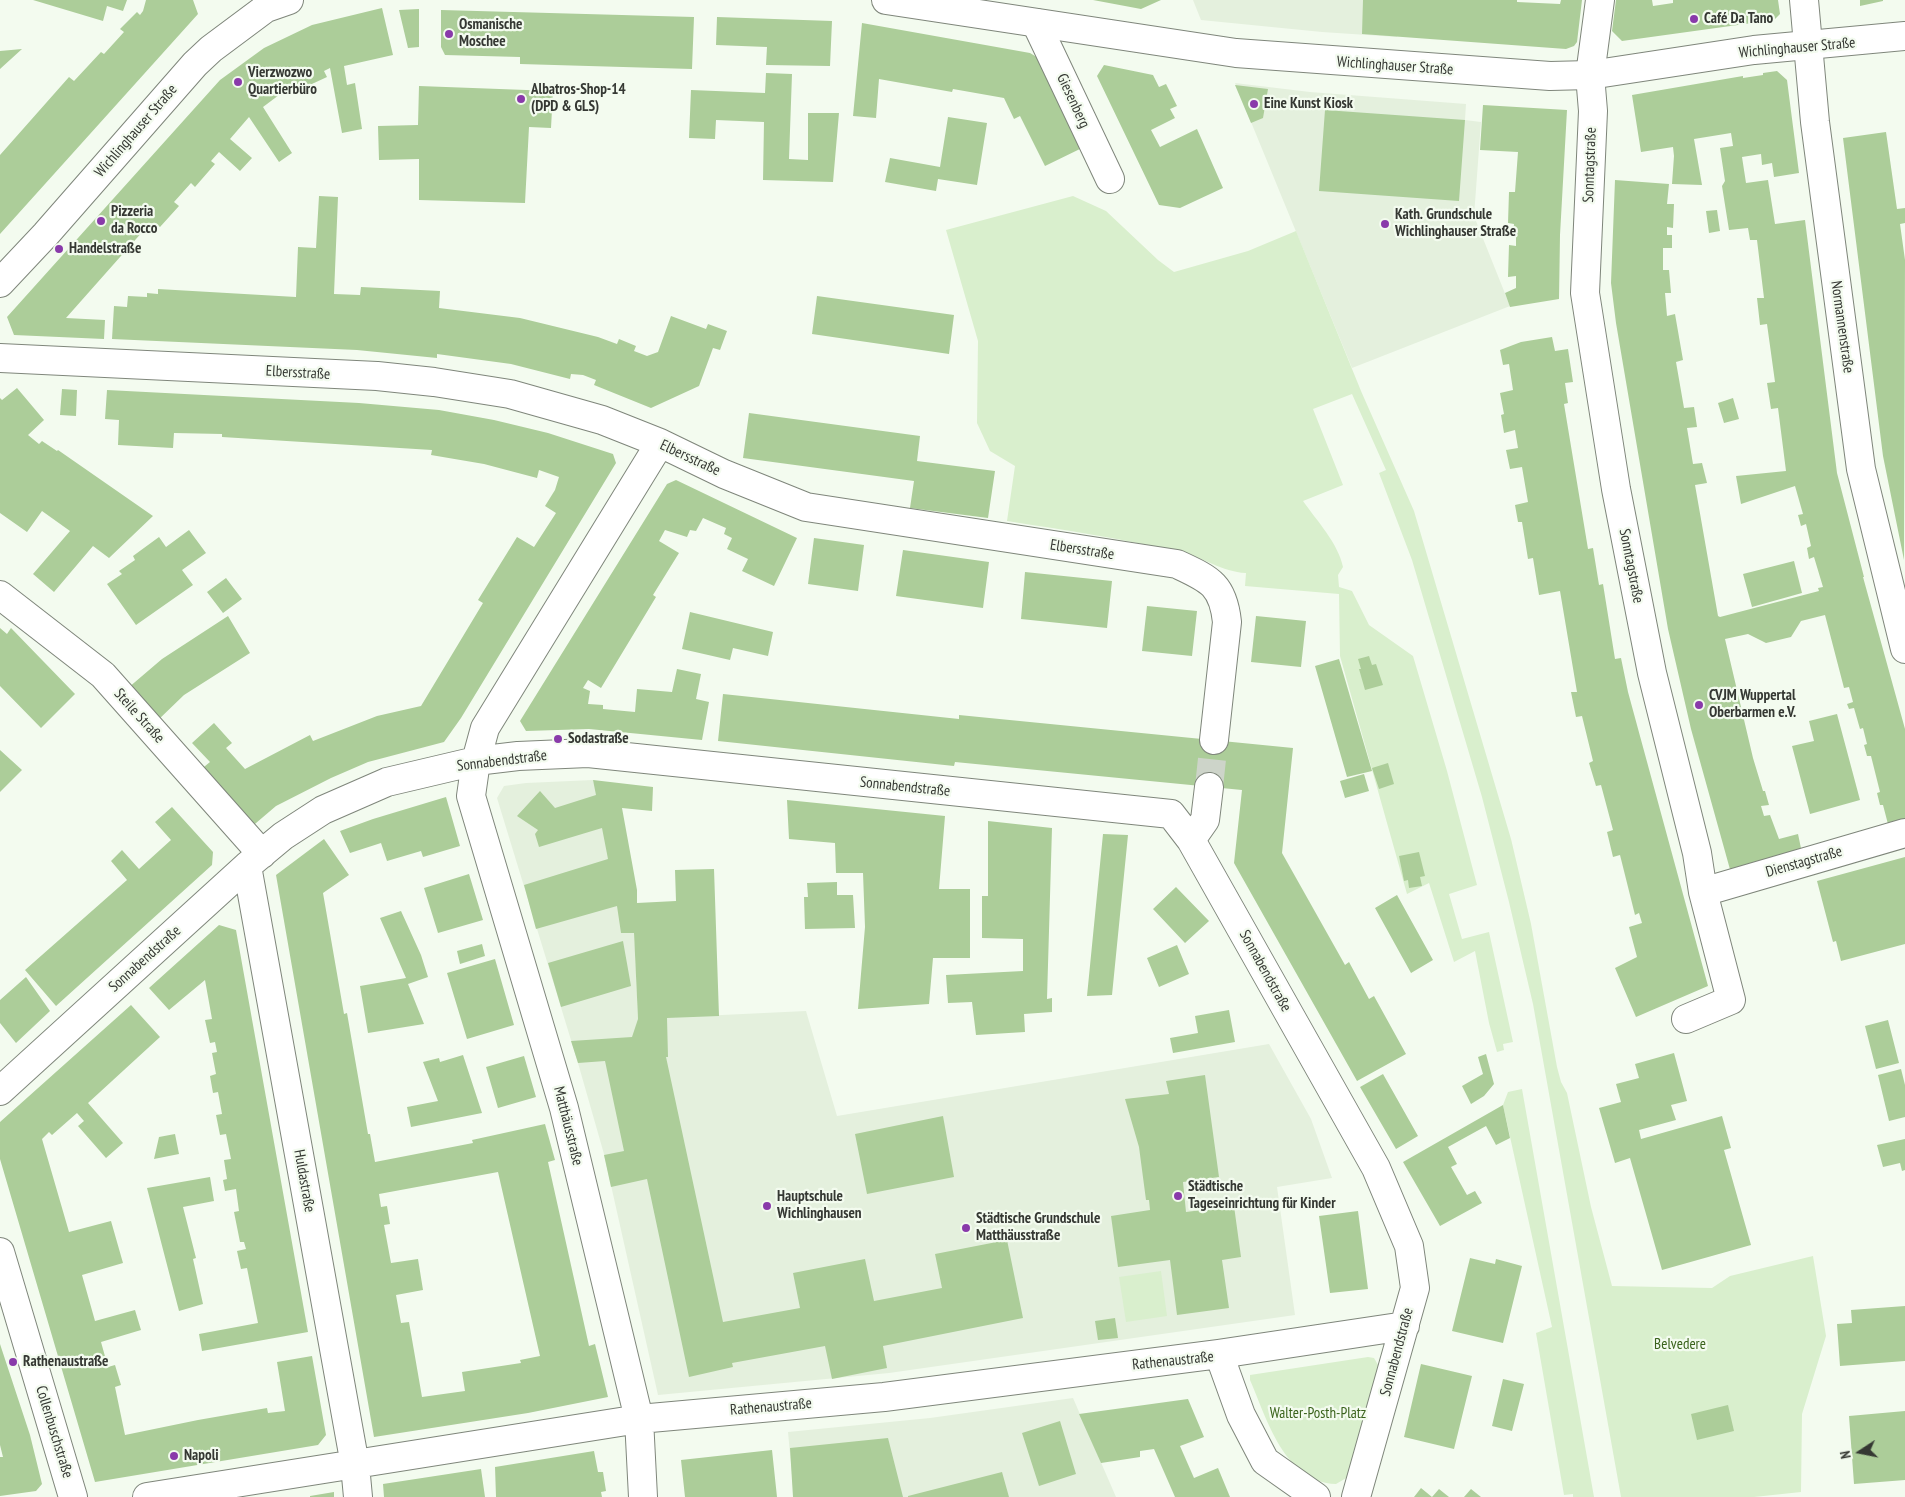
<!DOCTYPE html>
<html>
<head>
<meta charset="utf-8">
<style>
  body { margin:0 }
  #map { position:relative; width:1905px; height:1497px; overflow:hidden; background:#f3fbef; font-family:"PT Sans Narrow",sans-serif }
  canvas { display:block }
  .north { position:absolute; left:1835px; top:1427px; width:50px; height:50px; -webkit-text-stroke:4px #f3fbef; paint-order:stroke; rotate:259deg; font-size:14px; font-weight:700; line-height:20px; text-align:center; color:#353833 }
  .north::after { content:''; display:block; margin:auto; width:18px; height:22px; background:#353833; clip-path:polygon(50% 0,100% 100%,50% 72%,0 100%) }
</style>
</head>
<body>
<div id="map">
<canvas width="1905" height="1497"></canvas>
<div class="north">N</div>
</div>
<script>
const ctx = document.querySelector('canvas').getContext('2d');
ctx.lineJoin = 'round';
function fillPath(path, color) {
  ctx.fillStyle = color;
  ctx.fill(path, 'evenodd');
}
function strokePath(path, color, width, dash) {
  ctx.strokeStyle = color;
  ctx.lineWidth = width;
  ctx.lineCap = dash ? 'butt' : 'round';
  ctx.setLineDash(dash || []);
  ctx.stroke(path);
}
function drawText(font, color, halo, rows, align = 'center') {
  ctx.font = font + ' "PT Sans Narrow",sans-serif';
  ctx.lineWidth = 4.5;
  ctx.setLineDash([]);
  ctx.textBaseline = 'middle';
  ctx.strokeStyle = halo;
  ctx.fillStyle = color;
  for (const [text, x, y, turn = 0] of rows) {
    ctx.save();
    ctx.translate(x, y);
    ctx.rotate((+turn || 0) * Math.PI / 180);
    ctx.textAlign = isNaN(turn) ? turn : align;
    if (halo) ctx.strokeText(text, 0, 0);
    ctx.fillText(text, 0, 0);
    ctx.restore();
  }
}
fillPath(new Path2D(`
  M1193,0H1397V37L1322,32L1201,20Z
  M1235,83L1310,92L1466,104L1465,120L1481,122L1474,216L1510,306L1352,368Z
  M593,780L633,903L638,1019L806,1011L837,1116L1269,1044L1311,1119L1332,1178L1277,1187L1295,1315L889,1373L658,1395L604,1154L578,1063L497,798L504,786L526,783Z
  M1073,1398L1116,1497H794L788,1432L930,1418Z`), '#e4f0dd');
fillPath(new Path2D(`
  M1073,196L1106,211L1158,260L1174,272L1248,251L1296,231L1361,391L1414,511L1511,839L1531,924L1557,1067L1561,1082L1567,1093L1591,1207L1612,1286L1712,1288L1730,1276L1813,1256L1826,1336L1802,1414L1801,1492L1754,1497H1621L1533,1004L1509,902L1482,797L1412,560L1379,473L1386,470L1352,394L1313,409L1343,485L1303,501C1317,521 1338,543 1343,567L1338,575L1339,587L1352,591L1369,625L1413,656L1447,771L1477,885L1449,894L1462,939L1489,932L1513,1042L1503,1044L1504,1050L1497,1052L1489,1023L1475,951L1454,962L1429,883L1407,894L1340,656L1339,594L1245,586L1246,573C1222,572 1203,557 1180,552C1123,539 1065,530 1007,521L1015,466L990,451L977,423L978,341L946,230Z
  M1522,1089L1594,1497H1573V1494L1564,1495L1536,1333L1552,1327L1503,1105L1508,1092Z
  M1161,1271L1167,1316L1126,1322L1119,1277Z
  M1368,1357L1374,1358L1381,1370L1348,1477L1336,1484C1284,1482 1267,1419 1250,1380V1375Z`), '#d9efcd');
fillPath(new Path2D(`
  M33,0H127L123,11L107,6L103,21Z
  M146,0H193L198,14L0,234V155L69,77L74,81L101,52L104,54L124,32L120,29L137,12L140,15L143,11Z
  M1093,0H1161L1141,9Z
  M1363,0H1517V2L1560,4L1561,0H1582L1577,42L1574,46L1566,49L1362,34Z
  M1616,0H1652L1653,6L1673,3V0H1778L1780,14L1774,20L1622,41L1612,31Z
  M1860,0H1883V1L1860,6Z
  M382,8L393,55L344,66L347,85L355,83L362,129L342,133L330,68L324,71L327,77L299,90L297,85L287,89L263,107L292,153L279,162L249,117L230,139L252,158L240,171L219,152L211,161L215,164L195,187L191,183L174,202L179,206L160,227L155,223L147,232L144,230L66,318L105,320L104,339L14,335L7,317L220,80L264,48L312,25Z
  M419,9V47L408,48L399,10Z
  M441,10L694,17L692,69L520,64V57L445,55L441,47Z
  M717,17L832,21L830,66L766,65L767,47L716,45Z
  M862,23L1030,53L1040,59L1084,147L1045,166L1020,116L1014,119L1004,98L953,89L952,92L879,79L876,118L853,116Z
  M22,49L0,69V51Z
  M1104,65L1153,75L1159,87L1166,84L1177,106L1170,109L1175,118L1151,130L1160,147L1197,129L1223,188L1180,208L1159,205L1097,76Z
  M1777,71L1787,80L1799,173L1774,177L1772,163L1762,165L1761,154L1742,157L1746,183L1768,180L1775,224L1805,220L1837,473L1864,577H1863L1905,729V824L1889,828L1883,805H1880L1877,793L1880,792L1871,756H1867L1864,745L1867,744L1863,728L1860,729L1854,708L1849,709L1847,704L1853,702L1849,687L1844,688L1825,615L1801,621L1791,637L1766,643L1748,634L1725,639L1753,758L1763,791H1765L1769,805L1761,806L1764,816L1770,815L1779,839L1798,834L1802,853L1731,873L1691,729L1668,629L1616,323L1611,283L1615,180L1669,184L1667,204H1674L1673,228L1667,227V235H1672V248H1663V270H1669L1671,293H1665L1667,316L1675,314L1683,360L1676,362L1684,408L1694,407L1697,427L1687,428L1693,464L1702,463L1707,483L1695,485L1718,616L1720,617L1819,591L1818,588L1823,587L1814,557L1809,559L1807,548L1811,546L1806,524L1801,526L1798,515L1803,514L1795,486L1741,504L1736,476L1786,471L1778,408L1771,409L1767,383L1775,382L1767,324L1760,325L1757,298H1764L1757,240H1750L1748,228L1729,230L1722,186L1725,181L1720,148L1733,146L1731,133L1694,139L1702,185L1672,184L1674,156L1673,147L1641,152L1632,95L1737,77L1743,76V78L1763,75V73Z
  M766,73L792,74L789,159L808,160V113H839L833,182L763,180L764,122L716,120L715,139L689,138L691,90L765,93Z
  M1235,85L1268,89L1263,118L1251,123Z
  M419,86L553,91L551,128L529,127L525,203L419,200V159L379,160L378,126L418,125Z
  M1483,105L1567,110L1560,235L1559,299L1510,307L1505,293L1516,288V276L1508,277L1509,245L1516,246V233H1513L1514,224L1508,223L1509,192H1515L1518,152L1480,150Z
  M1325,110L1465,120L1459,201L1319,191Z
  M948,117L987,123L977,185L938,179L936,191L885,182L890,158L940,167Z
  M1886,132L1897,209L1905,208V223L1900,224L1905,260L1904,560L1883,456L1843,138Z
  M319,196L338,197L334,294L360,295L361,287L440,291L439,308L520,318L598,337L617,344L619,339L636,346L634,351L647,356L658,352L671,316L706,329L708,324L727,331L720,350L713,348L699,386L651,408L594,385L596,380L583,375L571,374L570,379L511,364L437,354V358L357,350L112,339L114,306L127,307L128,296L147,297V293L158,294V289L296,297L298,247L316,248Z
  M1717,210L1720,231L1709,233L1706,211Z
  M817,296L954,315L949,354L812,334Z
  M1552,337L1555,351L1568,349L1573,382L1565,383L1568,403L1564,404L1588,549L1593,548L1599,585L1603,584L1615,659L1621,658L1628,692L1708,986L1636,1017L1615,968L1637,957L1629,927L1642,923L1639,913L1635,915L1620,855L1613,857L1607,832L1613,830L1601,785L1596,786L1589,763L1593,761L1582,716L1576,717L1571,692H1577L1560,591L1539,595L1533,558L1528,559L1522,522H1518L1515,505L1528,502L1522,467L1510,469L1506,450L1518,448L1515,430L1504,433L1501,415L1504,414L1500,393L1513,390L1509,364L1503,365L1500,350L1521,342Z
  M17,388L44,420L28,435L39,444L42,441L57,451L58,450L153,516L109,558L93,546L54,592L33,574L70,531L42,511L27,532L0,513V398L2,400Z
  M62,389L77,390L76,416L60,415Z
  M107,390L359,403L439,410L494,420L548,433L613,454L616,463L461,718L444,742L368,762L331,778L276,806L249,829L199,771L210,762L192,743L214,723L232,743L226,748L245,769L310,735L313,741L377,716L421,706L483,603L478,600L517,537L534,547L556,513L545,506L555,490L559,477L539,470L537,478L484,464L431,455L432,450L222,437V434L174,433L173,448L118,445L119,420L105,419Z
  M1733,398L1739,419L1724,423L1718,403Z
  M749,413L920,436L917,461L995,471L988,518L910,508L914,481L743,458Z
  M676,480L797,538L774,586L742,571L748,559L727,549L732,538L724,534L726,528L703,518L696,531L690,530L687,537L665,530L659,541L679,553L653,595L656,597L601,688L588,680L583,688L590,691L588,704L603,705V709L635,712L637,689L672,692L677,669L701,674L696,699L709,702L702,740L589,729L526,731L520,721L667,484Z
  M189,530L206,553L182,570L193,585L136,625L107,584L122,574L119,571L135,560L133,556L159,537L166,547Z
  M814,538L864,545L858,591L808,584Z
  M903,550L989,562L983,608L896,596Z
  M1794,561L1802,593L1752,607L1743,574Z
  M1025,572L1112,581L1107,628L1021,619Z
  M226,578L242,599L223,613L207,592Z
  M1147,606L1197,611L1192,656L1142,651Z
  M690,612L773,632L768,656L733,648L730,660L682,649Z
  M228,616L250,653L184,695L156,722L128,688L162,659Z
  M1256,616L1306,621L1301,667L1251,662Z
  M0,628L7,634L11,628L75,694L41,728L0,686Z
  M1369,656L1372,665L1376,664L1383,685L1365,690L1359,669H1361L1358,659Z
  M1339,659L1372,771L1347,777L1315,666Z
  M723,694L959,719V715L1293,748L1282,853L1345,965L1349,962L1369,999L1374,996L1406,1054L1357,1081L1234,863L1242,790L955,762L954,766L718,741Z
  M1837,714L1860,800L1810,814L1792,746L1814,741L1809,721Z
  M0,750L22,770L0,792Z
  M1388,763L1394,784L1379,789L1372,768Z
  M1364,774L1369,791L1345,798L1340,781Z
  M593,780L653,787L652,811L622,808L637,890V903L676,901L675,870L714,869L719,1016L667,1018L668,1057H666L723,1322L800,1308L793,1273L865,1259L874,1301L942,1288L935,1254L1007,1240L1023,1318L883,1346L887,1368L832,1379L825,1346L732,1363L733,1367L689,1377L647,1179L611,1187L604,1155L624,1151L605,1061L578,1063L571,1041L632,1037L638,1019L634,933H621L617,906L536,929L524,885L608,859L602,828L539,847L535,834L538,830L517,816L540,791L555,808L596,795Z
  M446,797L460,846L423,857L421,851L387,861L381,843L350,853L340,831L373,819Z
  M787,800L945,816L939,889H970V958H933L929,1004L858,1009L865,927L863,873H836L835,843L789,839Z
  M172,807L213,852L212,865L56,1006L25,970L127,880L111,861L122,850L139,869L171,840L155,822Z
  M988,821L1052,828L1047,999L1052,998V1012L1024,1014L1025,1032L976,1035L972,1002L948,1003L946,975L1023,971V939L982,938V896H988Z
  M1103,834L1128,835L1112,995L1087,996Z
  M324,839L349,875L323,893L344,1014L347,1013L368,1134H370L375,1162L473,1143L472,1140L545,1124L555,1160L548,1162L589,1346L595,1344L608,1397L528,1413L374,1437L276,875ZM498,1172L540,1356L520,1360L521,1363L462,1372L465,1391L422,1397L409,1322L401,1323L396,1295L423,1290L418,1259L391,1263L384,1225L390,1224L387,1206L381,1207L379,1194Z
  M1419,852L1425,876L1420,877L1422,886L1409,888L1408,880L1404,881L1399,856Z
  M1905,857V944L1841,961L1836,941L1833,942L1817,881Z
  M469,874L483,920L438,933L424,888Z
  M837,882V895H853L855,928L805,929L804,897H808L807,883Z
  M1176,887L1209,921L1185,943L1153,909Z
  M1397,895L1433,960L1411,973L1375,908Z
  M401,911L421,955L428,977L408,984L424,1024L368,1033L360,986L406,978L380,918Z
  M219,925L236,930L308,1332L202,1351L199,1334L258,1323L247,1268L241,1269L237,1251L246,1249L244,1242H240L234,1212L239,1211L236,1189L225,1191L223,1180L227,1179L224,1160L231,1159L226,1134L220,1135L216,1115L222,1114L218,1092L213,1093L210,1076L216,1074L212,1053L217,1052L215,1042L210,1043L205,1020L212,1019L205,980L169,1010L149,988Z
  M623,941L631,986L561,1007L548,963Z
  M482,944L485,956L460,964L457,951Z
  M1177,945L1189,974L1159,987L1147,958Z
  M495,959L514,1025L467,1039L447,973Z
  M26,977L50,1011L16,1043L0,1023V1000Z
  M131,1005L160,1037L88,1103L123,1143L106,1158L78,1126L84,1121L77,1113L52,1135L49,1132L42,1139L69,1232L111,1221L123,1263L82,1275L95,1321L135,1310L141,1330L101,1342L108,1367L115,1365L121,1385L115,1387L125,1435L198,1420L267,1408L268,1413L285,1411L277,1362L312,1356L326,1435L318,1445L95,1482L0,1159V1122Z
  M1229,1010L1235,1042L1173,1053L1170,1038L1198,1033L1195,1016Z
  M1888,1020L1899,1063L1876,1069L1865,1026Z
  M1674,1053L1687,1101L1671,1105L1676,1120L1639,1130L1641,1139L1722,1116L1731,1148L1724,1150L1751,1245L1662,1270L1630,1158L1615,1163L1599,1108L1621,1102L1616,1084L1639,1078L1635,1064Z
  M1486,1054L1494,1084L1484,1096L1471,1104L1462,1086L1483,1074L1478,1057Z
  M463,1055L482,1113L411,1127L407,1107L438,1101L423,1062L439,1058L440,1062Z
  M524,1056L536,1097L498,1108L486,1067Z
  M1901,1069L1905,1085V1117L1889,1121L1878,1075Z
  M1383,1074L1418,1136L1396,1149L1360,1087Z
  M1205,1075L1219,1177L1183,1182L1186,1212L1234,1206L1241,1257L1222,1260L1229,1308L1177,1315L1170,1260L1118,1267L1111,1216L1150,1210L1149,1200H1146L1139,1147L1125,1099L1169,1094L1166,1081Z
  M1503,1105L1510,1138L1496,1145L1486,1126L1448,1147L1457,1164L1451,1167L1467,1195L1475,1191L1482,1203L1440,1226L1403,1162Z
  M943,1116L954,1177L867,1194L855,1134Z
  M175,1134L179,1154L154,1159L159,1137Z
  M1905,1139V1170L1902,1171L1900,1163L1883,1167L1877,1145Z
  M210,1177L214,1201L183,1207L196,1258L193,1259L203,1304L179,1311L147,1188Z
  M1358,1211L1368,1289L1330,1293L1319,1216Z
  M1470,1258L1495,1264L1496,1259L1522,1266L1503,1343L1452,1331Z
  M1905,1306V1361L1840,1366L1837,1324L1852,1323L1851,1310Z
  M1115,1318L1118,1338L1098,1340L1095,1321Z
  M0,1344L30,1435L42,1484L36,1491L0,1496V1457H3L0,1445Z
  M1421,1364L1472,1376L1454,1449L1404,1437Z
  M1503,1379L1524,1384L1512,1431L1492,1426Z
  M1188,1399L1204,1437L1180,1446L1194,1478L1218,1468L1230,1497H1175L1154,1449L1140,1451V1457L1101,1463L1079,1414Z
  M1728,1405L1734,1431L1697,1440L1691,1414Z
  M1905,1411V1480L1854,1484L1849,1416Z
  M1060,1421L1076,1474L1039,1486L1022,1433Z
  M888,1438L903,1497H793L790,1448Z
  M772,1450L777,1497H685L681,1460Z
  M594,1451L598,1472H603L606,1491L601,1492L602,1497H496L495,1467Z
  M481,1469L485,1497H384L383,1484Z
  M1002,1472L1009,1497H908V1496Z
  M1421,1488L1432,1497L1439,1489L1449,1497H1414Z
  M1471,1489L1481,1497H1464Z
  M334,1492V1497H310V1496Z`), '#accd99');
strokePath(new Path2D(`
  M1209,787L1214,740`), '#cdd4c9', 28, [28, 14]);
const street = new Path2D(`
  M1600,0L1590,75L1593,111L1585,293L1616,489L1652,673L1697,853L1703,892L1731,1000L1686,1019
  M1804,0L1815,122L1861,469L1905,649
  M1036,23L1110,179
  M0,358L377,376L434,382L510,394L602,420L660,443L724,474L806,507L1177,564C1209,579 1223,584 1227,622L1214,740
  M0,595L103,675L262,854
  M1191,840L1205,820L1209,787
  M247,866L355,1465L358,1497
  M1703,892L1905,833
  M0,1091L247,866L283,836L323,810L387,782L476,761L518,756L588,753L1171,814L1191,840L1376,1168L1409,1246L1415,1288L1356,1497
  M0,1252L73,1497
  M1219,1354L1241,1415L1265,1461L1316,1497
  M147,1497L639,1419L884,1397L1219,1354L1405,1326
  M643,1497L639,1419L564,1108L471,796L476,761L485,728L660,443`);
const secondary = new Path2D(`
  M886,0L1236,53L1550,76L1590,75L1754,50L1905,36
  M0,283L46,234L195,64L211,49L266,8L289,0`);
strokePath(street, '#7f867b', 30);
strokePath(secondary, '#7f867b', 30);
strokePath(street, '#fff', 28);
strokePath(secondary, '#fff', 28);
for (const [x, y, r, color] of [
  [1694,19,5,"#893aaa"],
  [449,34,5,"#893aaa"],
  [238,82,5,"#893aaa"],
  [521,99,5,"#893aaa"],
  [1254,104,5,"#893aaa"],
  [101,221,5,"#893aaa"],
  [1385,224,5,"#893aaa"],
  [59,249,5,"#893aaa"],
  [1699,705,5,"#893aaa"],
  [558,739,5,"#893aaa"],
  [1178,1196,5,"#893aaa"],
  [767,1206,5,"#893aaa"],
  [966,1228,5,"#893aaa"],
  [13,1362,5,"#893aaa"],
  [174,1456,5,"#893aaa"]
]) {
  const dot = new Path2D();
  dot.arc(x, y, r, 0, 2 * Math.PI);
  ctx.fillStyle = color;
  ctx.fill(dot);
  strokePath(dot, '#f3fbef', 2);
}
drawText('bold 15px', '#353833', '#f3fbef', [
  ["Café Da Tano",1704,19],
  ["Osmanische",459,25],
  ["Moschee",459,42],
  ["Vierzwozwo",248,73],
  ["Quartierbüro",248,90],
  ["Albatros-Shop-14",531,90],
  ["(DPD & GLS)",531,107],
  ["Eine Kunst Kiosk",1264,104],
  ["Pizzeria",111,212],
  ["da Rocco",111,229],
  ["Kath. Grundschule",1395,215],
  ["Wichlinghauser Straße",1395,232],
  ["Handelstraße",69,249],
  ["CVJM Wuppertal",1709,696],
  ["Oberbarmen e.V.",1709,713],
  ["Sodastraße",568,739],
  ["Städtische",1188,1187],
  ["Tageseinrichtung für Kinder",1188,1204],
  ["Hauptschule",777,1197],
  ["Wichlinghausen",777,1214],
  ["Städtische Grundschule",976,1219],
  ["Matthäusstraße",976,1236],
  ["Rathenaustraße",23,1362],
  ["Napoli",184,1456]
], 'left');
drawText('15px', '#353833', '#f3fbef', [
  ["Wichlinghauser Straße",1797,48,-5],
  ["Wichlinghauser Straße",1395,66,4],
  ["Giesenberg",1073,101,65],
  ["Wichlinghauser Straße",136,131,-49],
  ["Sonntagstraße",1590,165,-88],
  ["Normannenstraße",1842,327,82],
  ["Elbersstraße",298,373,3],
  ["Elbersstraße",690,458,25],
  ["Elbersstraße",1082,550,9],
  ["Sonntagstraße",1631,566,79],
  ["Steile Straße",139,716,48],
  ["Sonnabendstraße",502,761,-7],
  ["Sonnabendstraße",905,787,6],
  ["Dienstagstraße",1804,862,-16],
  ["Sonnabendstraße",145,959,-42],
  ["Sonnabendstraße",1265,971,61],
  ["Matthäusstraße",568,1126,76],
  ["Huldastraße",304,1181,80],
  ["Sonnabendstraße",1397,1352,-75],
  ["Rathenaustraße",1173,1361,-6],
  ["Rathenaustraße",771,1407,-5],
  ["Collenbuschstraße",54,1432,73]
]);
drawText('15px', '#3a631c', '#f3fbef', [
  ["Belvedere",1680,1345],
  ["Walter-Posth-Platz",1318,1414]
]);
</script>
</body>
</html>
